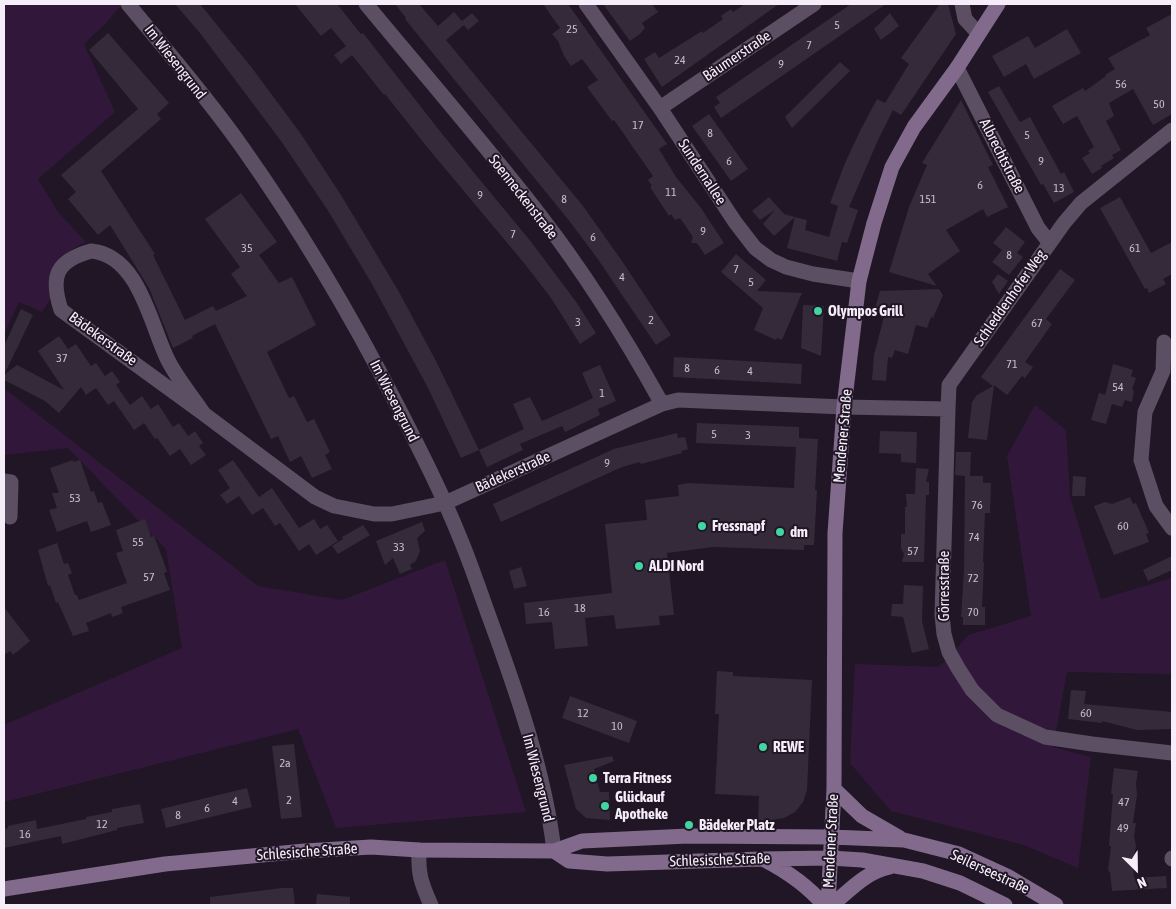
<!DOCTYPE html>
<html>
<head>
<meta charset="utf-8">
<style>
  body { margin:0 }
  #map { position:relative; width:1176px; height:909px; overflow:hidden; background:#201625; font-family:"Asap Condensed",sans-serif }
  canvas { display:block }
  .frame { position:absolute; inset:0; border:5px solid #f5eef9; pointer-events:none }
  .north { position:absolute; left:1111px; top:844px; width:50px; height:50px; -webkit-text-stroke:4px #201625; paint-order:stroke; rotate:157deg; font-size:14px; font-weight:700; line-height:20px; text-align:center; color:#f5eef9 }
  .north::after { content:''; display:block; margin:auto; width:18px; height:22px; background:#f5eef9; clip-path:polygon(50% 0,100% 100%,50% 72%,0 100%) }
</style>
</head>
<body>
<div id="map">
<canvas width="1176" height="909"></canvas>
<div class="frame"></div>
<div class="north">N</div>
</div>
<script>
const ctx = document.querySelector('canvas').getContext('2d');
ctx.lineJoin = 'round';
function fillPath(path, color) {
  ctx.fillStyle = color;
  ctx.fill(path, 'evenodd');
}
function strokePath(path, color, width, dash) {
  ctx.strokeStyle = color;
  ctx.lineWidth = width;
  ctx.lineCap = dash ? 'butt' : 'round';
  ctx.setLineDash(dash || []);
  ctx.stroke(path);
}
function drawText(font, color, halo, rows, align = 'center') {
  ctx.font = font + ' "Asap Condensed",sans-serif';
  ctx.lineWidth = 4;
  ctx.setLineDash([]);
  ctx.textBaseline = 'middle';
  ctx.strokeStyle = halo;
  ctx.fillStyle = color;
  for (const [text, x, y, turn = 0] of rows) {
    ctx.save();
    ctx.translate(x, y);
    ctx.rotate((+turn || 0) * Math.PI / 180);
    ctx.textAlign = isNaN(turn) ? turn : align;
    if (halo) ctx.strokeText(text, 0, 0);
    ctx.fillText(text, 0, 0);
    ctx.restore();
  }
}
fillPath(new Path2D(`
  M4,4H122L106,23L84,44L115,112L38,179L58,212L86,242C62,254 42,265 53,295L42,312L19,302L4,334Z
  M4,388L258,586L342,600L445,560L526,812L336,828L298,729L4,802V725L182,648L166,549L68,448L4,455Z
  M1035,405L1066,430L1070,497L1101,599L1172,578V674L1067,672L1053,747L1091,757L1078,868L1024,845L891,811L850,763L855,664L939,667L969,635L1031,616L1007,456Z`), '#31183b');
fillPath(new Path2D(`
  M175,4H200L252,68L301,134L341,195L399,292L436,361L479,450L461,458L428,388L372,284L327,209L281,141L200,33Z
  M295,4H337L361,34L363,33L443,135L532,243L577,303L596,333L580,344L551,298L524,263L427,147L385,94L384,95L352,55L341,64L334,55L346,46L331,28L321,36Z
  M395,4H419L438,26L454,12L462,21L472,13L479,21L468,30L464,25L446,40L583,206L622,261L671,335L656,345L597,258L571,223L405,19L406,18Z
  M543,4H568L667,144L659,149L676,177L701,208L724,243L705,255L697,243H691L693,237L680,218L675,220L671,214L669,216L650,187L652,186L648,180L653,176L614,120L612,121L587,87L598,80L582,59L571,66L564,56L558,41L552,34L560,28Z
  M603,4H652L658,12L642,23L645,28L640,34L630,41Z
  M745,4H779L662,87L644,59L655,52L659,58L702,31L703,33L723,19L721,16L731,9L733,12Z
  M851,4H886L721,118L714,107L720,103L716,97Z
  M940,4H948L956,34L901,115L893,110L878,140L849,207L858,210L847,243L842,242L837,261L787,248L795,217L807,220L805,230L829,237L838,206L830,203L845,163L860,131L877,99L885,103L909,64L901,58Z
  M890,13L899,26L881,40L874,29Z
  M1172,14V114L1153,125L1133,89L1109,103L1114,116L1106,121L1121,150L1112,155L1114,158L1101,166L1102,168L1092,174L1082,158L1090,153L1088,151L1094,147L1077,116L1063,124L1052,106L1083,88L1085,91L1106,76L1105,75L1115,69L1108,58L1150,35L1146,28Z
  M1067,29L1081,53L1034,79L1026,64L1004,77L992,56L1028,36L1035,48Z
  M108,33L169,103L157,114L161,119L101,171L155,254L153,255L185,320L213,306L216,311L247,296L231,274L240,267L205,219L241,193L277,242L259,255L279,283L292,277L316,325L267,352L289,398L294,396L307,422L314,419L330,452L325,455L332,469L312,478L301,456L290,462L278,436L271,439L215,324L192,336L193,338L173,348L149,288L110,225L98,235L68,199L76,192L61,175L138,109L89,50Z
  M840,62L850,71L792,128L785,117Z
  M999,86L1020,122L1030,117L1061,174L1064,172L1074,192L1054,203L1043,184L1041,185L988,92Z
  M961,100L993,165L988,167L1008,207L987,217L983,209L946,230L960,251L928,274L937,286L889,272L909,207L927,165L922,163Z
  M709,114L748,169L731,181L692,126Z
  M769,197L784,214L795,217L774,236L763,224L775,210L760,220L752,211Z
  M1120,197L1151,253L1172,242V274L1163,279L1166,284L1149,293L1147,288L1145,289L1100,208Z
  M1006,227L1025,242L1017,253L1023,257L1009,275L992,262L1002,250L993,243Z
  M736,254L766,280L757,291L802,293L782,340L777,338L776,340L754,330L763,308L721,272Z
  M1060,269L1075,280L1046,319L1052,324L1025,362L1033,367L1025,378L1022,376L1007,395L994,385L987,440L968,438L972,402L977,395L993,386L981,377Z
  M998,274L1008,281L999,294L992,282Z
  M939,289L943,295L933,318L931,317L927,328L916,325L908,354L895,350L892,358L888,357L886,381L872,380L874,355L885,313L875,308L880,291Z
  M803,305L824,306L821,356L801,348Z
  M21,309L33,315L4,375L17,365L64,390L38,351L59,336L68,349L76,344L91,366L96,363L105,376L112,371L120,382L116,385L130,405L142,396L151,409L158,404L173,427L179,423L188,436L195,431L203,443L199,446L206,455L191,465L180,449L170,456L157,438L155,439L144,423L134,430L114,401L108,405L96,388L86,395L81,387L59,413L45,401L4,380V346Z
  M674,357L802,364L801,384L673,377Z
  M1113,364L1133,370L1131,376L1136,378L1132,389L1134,390L1132,402L1125,400L1122,407L1112,404L1106,424L1091,420L1099,393L1105,395Z
  M600,365L616,401L598,409L600,415L565,432L562,426L520,444L523,450L487,467L479,450L524,429L513,404L530,397L542,421L574,407L593,398L582,373Z
  M697,423L799,427V438L818,439L815,490H817L814,545H804V550L713,547L667,553L674,615L659,616L660,625L616,629L614,615L585,618L588,646L555,649L552,622L526,624L524,603L612,593L605,524L647,520L645,500L679,496L678,485L688,483L794,488L796,447L696,443Z
  M880,431L917,432L916,463L901,462V454L879,453Z
  M677,433L678,438L685,437L688,449L681,451L682,453L641,464L640,462L622,467L501,522L493,504L614,449Z
  M956,452H971L970,476H983V483H991L990,513H985L983,562H984L982,607H985V625H963V617H961L964,571L965,476L955,475Z
  M73,460V462L80,460L91,492L94,491L98,503L102,502L111,525L91,532L87,521L57,532L49,510L57,508L52,493H59L50,468Z
  M233,460L259,497L272,488L299,528L314,519L320,529L327,525L338,541L316,555L309,544L299,551L280,523L275,526L263,508L252,515L239,496L227,504L220,495L230,488L218,470Z
  M916,468L929,469L926,482H929V495H926L924,562H902L904,554L901,548V534H905V507H907L906,494H915Z
  M1073,476L1086,477L1085,496H1072Z
  M1130,497L1133,504L1136,503L1149,533L1146,534L1149,542L1114,555L1094,506L1105,502L1112,504Z
  M145,519L151,537L154,536L162,557L167,572L164,573L170,590L121,607L123,613L112,617L111,613L86,623L89,631L73,636L58,602L56,603L50,585L48,586L38,550L57,543L64,564L68,563L72,573L68,575L75,595H77L79,600L127,583L116,553L123,551L116,530Z
  M422,522L425,531L417,538L420,551L416,561L410,565L412,569L400,574L393,558L385,565L376,541Z
  M363,525L370,535L338,554L332,546L343,539L342,537Z
  M1172,556V570L1148,581L1143,570Z
  M521,567L527,586L514,589L509,571Z
  M904,585L923,586L922,621L929,649L912,653L903,617L891,616L892,604H903Z
  M4,607L30,641L13,655L10,651L4,655Z
  M717,671L733,672V676L812,680L807,790L803,802L795,812L784,818L772,820H758L759,796L715,794L719,714H715Z
  M1071,690L1086,691L1084,704L1172,712V729L1137,730L1102,721V723L1068,719Z
  M570,696L637,721L629,743L562,718Z
  M294,744L302,817L281,819L272,746Z
  M612,756L614,761L594,769L600,792H609L610,820L586,818L576,809L564,765Z
  M1114,768L1138,771L1136,783L1137,795L1133,823H1136L1134,836L1136,846L1133,862L1134,878L1166,876L1167,888L1112,891L1110,872L1108,871L1111,846H1109L1113,794H1111Z
  M247,788L252,807L166,828L161,809Z
  M140,804L144,823L117,828V830L62,844L61,836L4,848V829L8,828V826L36,820L37,829L86,819V817L112,812V809Z
  M282,888H293L295,905H210V897Z
  M317,894L350,897V905H316Z`), '#352a3a');
strokePath(new Path2D(`
  M128,4C166,50 207,97 242,147C300,229 352,317 398,407C420,450 442,493 460,538C471,564 480,592 490,619C517,693 545,773 554,851
  M366,4C424,74 483,142 539,214C585,273 626,339 662,404
  M586,4L660,108L735,222L755,248L771,260L786,267L813,274L859,281
  M962,4L965,19L978,33
  M957,68L1038,228L1049,242
  M660,108L814,4
  M91,251C138,255 150,322 166,356C174,375 193,397 204,414L61,310C50,276 56,261 91,251Z
  M1164,342L1163,371L1145,412L1141,460L1156,506L1172,528
  M948,409L942,615L944,634L949,652L958,668L972,690L997,715L1045,737L1092,744L1172,753
  M204,414L315,497L334,506L374,514H392L445,503L662,404L678,400L844,407L948,409L949,385L1064,223L1081,203L1172,130
  M4,481L11,482L10,517
  M419,850C418,874 421,883 431,905
  M1172,859V858`), '#5c4e63', 15);
strokePath(new Path2D(`
  M834,789L862,816L900,838
  M554,851L569,861L607,864L761,859L830,858L862,860L923,871L960,883L1005,905
  M765,860C788,872 807,885 824,905
  M4,889L165,864L305,851L371,847L419,850L554,851L582,841L688,836L831,837L904,840L959,854L1007,876L1056,905
  M828,905L834,789L835,533L844,407L859,281L874,223L892,167L914,127L957,68L998,4
  M832,905C851,889 866,872 890,867`), '#826a8c', 15);
for (const [x, y, r, color] of [
  [818,311,5,"#42d4a1"],
  [702,526,5,"#42d4a1"],
  [780,532,5,"#42d4a1"],
  [639,566,5,"#42d4a1"],
  [763,747,5,"#42d4a1"],
  [593,778,5,"#42d4a1"],
  [605,806,5,"#42d4a1"],
  [689,825,5,"#42d4a1"]
]) {
  const dot = new Path2D();
  dot.arc(x, y, r, 0, 2 * Math.PI);
  ctx.fillStyle = color;
  ctx.fill(dot);
  strokePath(dot, '#201625', 2);
}
drawText('12px', '#c5bdc9', null, [
  ["5",837,25],
  ["25",572,29],
  ["7",809,45],
  ["24",680,60],
  ["9",781,64],
  ["56",1121,84],
  ["50",1159,104],
  ["17",638,125],
  ["8",710,133],
  ["5",1027,135],
  ["6",729,161],
  ["9",1041,161],
  ["6",980,185],
  ["13",1059,188],
  ["11",671,192],
  ["9",480,195],
  ["8",564,199],
  ["151",928,199],
  ["9",703,231],
  ["7",513,234],
  ["6",593,237],
  ["35",247,248],
  ["61",1135,248],
  ["8",1009,255],
  ["7",736,269],
  ["4",622,277],
  ["5",751,282],
  ["2",651,320],
  ["3",578,322],
  ["67",1037,323],
  ["37",62,358],
  ["71",1012,364],
  ["8",687,368],
  ["6",717,370],
  ["4",750,371],
  ["54",1118,387],
  ["1",602,393],
  ["5",714,434],
  ["3",748,435],
  ["9",607,463],
  ["53",75,498],
  ["76",977,505],
  ["60",1123,526],
  ["74",974,537],
  ["55",138,542],
  ["33",399,547],
  ["57",913,551],
  ["57",149,577],
  ["72",973,578],
  ["18",580,608],
  ["16",544,612],
  ["70",973,612],
  ["12",583,713],
  ["60",1086,713],
  ["10",617,726],
  ["2a",285,763],
  ["2",289,800],
  ["4",235,801],
  ["47",1124,802],
  ["6",207,808],
  ["8",178,815],
  ["12",102,824],
  ["49",1123,828],
  ["16",25,834]
]);
drawText('15px', '#f5eef9', '#201625', [
  ["Bäumerstraße",737,56,-34],
  ["Im Wiesengrund",175,62,52],
  ["Albrechtstraße",1002,156,63],
  ["Sundernallee",702,172,57],
  ["Soenneckenstraße",523,197,52],
  ["Schleddenhofer Weg",1010,298,-55],
  ["Bädekerstraße",103,339,36],
  ["Im Wiesengrund",394,401,63],
  ["Mendener Straße",843,436,-85],
  ["Bädekerstraße",513,472,-24],
  ["Görresstraße",944,586,-90],
  ["Im Wiesengrund",538,778,76],
  ["Mendener Straße",831,841,-87],
  ["Schlesische Straße",307,852,-4],
  ["Schlesische Straße",720,860,-2],
  ["Seilerseestraße",990,872,25]
]);
drawText('bold 15px', '#f5eef9', '#201625', [
  ["Olympos Grill",828,311],
  ["Fressnapf",712,526],
  ["dm",790,532],
  ["ALDI Nord",649,566],
  ["REWE",773,747],
  ["Terra Fitness",603,778],
  ["Glückauf",615,797],
  ["Apotheke",615,814],
  ["Bädeker Platz",699,825]
], 'left');
</script>
</body>
</html>
